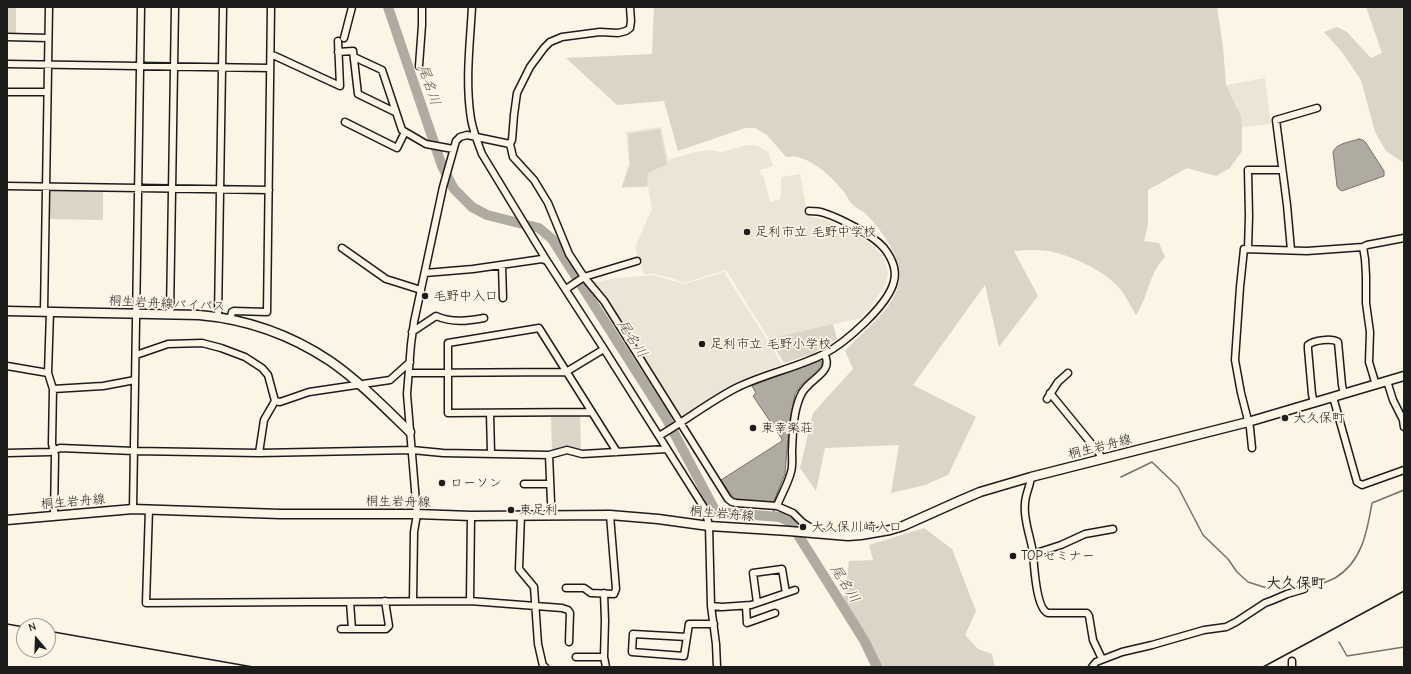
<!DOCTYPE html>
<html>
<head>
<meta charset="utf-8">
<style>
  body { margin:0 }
  #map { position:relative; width:1411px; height:674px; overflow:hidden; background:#fcf5e5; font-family:"Comic Neue",sans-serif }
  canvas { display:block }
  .frame { position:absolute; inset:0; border:8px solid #1c1c1c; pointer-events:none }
  .north { position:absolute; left:16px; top:618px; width:40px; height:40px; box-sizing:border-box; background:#fcf5e5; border:1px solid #a29e95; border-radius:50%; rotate:341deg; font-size:11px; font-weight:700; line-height:16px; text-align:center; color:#1c1c1c }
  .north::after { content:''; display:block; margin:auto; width:14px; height:18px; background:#1c1c1c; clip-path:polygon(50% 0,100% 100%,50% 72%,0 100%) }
</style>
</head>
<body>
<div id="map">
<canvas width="1411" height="674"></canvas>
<div class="frame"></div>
<div class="north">N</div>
</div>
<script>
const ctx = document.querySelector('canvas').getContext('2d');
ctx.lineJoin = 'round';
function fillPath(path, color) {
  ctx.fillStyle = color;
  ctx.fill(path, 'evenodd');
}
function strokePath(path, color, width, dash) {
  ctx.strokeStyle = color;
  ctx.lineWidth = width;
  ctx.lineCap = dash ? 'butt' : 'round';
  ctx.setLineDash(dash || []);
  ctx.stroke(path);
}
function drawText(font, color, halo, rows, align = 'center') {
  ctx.font = font + ' "Comic Neue","Klee One",sans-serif';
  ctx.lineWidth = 3.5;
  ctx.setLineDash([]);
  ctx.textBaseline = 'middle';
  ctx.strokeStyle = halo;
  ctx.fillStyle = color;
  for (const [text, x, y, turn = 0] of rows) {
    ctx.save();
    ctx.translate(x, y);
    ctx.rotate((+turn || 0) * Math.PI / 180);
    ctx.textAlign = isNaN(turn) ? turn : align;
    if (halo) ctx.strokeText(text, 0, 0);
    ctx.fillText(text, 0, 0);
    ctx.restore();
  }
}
fillPath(new Path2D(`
  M1265,78L1271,124L1242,127L1241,116L1226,85Z
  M661,127L668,160L695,152L709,150L721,152L748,145L758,146L768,152L773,166L760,170L761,176L763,175L770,202L780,199L781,196V177L800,174L808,216L827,220L856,234L875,247L885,261L888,272L886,283L869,309L861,318L769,339L726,270L684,283L672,278L653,274H644L635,247L652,209L648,187L621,188L629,164L626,132Z
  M724,272L782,364L741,380L684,415L680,414L598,288L592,281L598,282L617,278L653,275L684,284Z`), '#ebe5d6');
fillPath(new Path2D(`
  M7,7H16V33L13,34H7Z
  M654,7H1217L1223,47L1226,85L1241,116L1242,127V151L1230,168L1216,176L1187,168L1148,190V224L1144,241L1159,243L1165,257C1148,275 1149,295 1136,315C1131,307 1127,299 1122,291C1108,273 1079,259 1057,253C1043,249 1028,250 1014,251L1038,296L999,347L985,285L913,385L976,417L948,475L925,485L891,493L899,445L825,448L816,491L800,468L813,413L853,369L845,351C863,331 894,309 899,282C904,260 880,228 865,213C861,210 856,208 852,204C849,201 847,196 844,192C832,177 816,162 798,157C794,156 789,157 786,157L767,135L755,128H745L678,151L664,101L617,105L566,58L652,54Z
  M1366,7H1404V163L1386,151L1375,132L1361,80L1342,52L1324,32L1337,27L1347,32L1371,58L1382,53Z
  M660,129L667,164L648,173L647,186L622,187L630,164L628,134Z
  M51,189L102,190L103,191V219L101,220L48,219V192Z
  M833,324L837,339L812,354L784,363L769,339Z
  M551,414H580L581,451L567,448L552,451Z
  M924,528L952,549L976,611L965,635L978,649L992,654L995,667H880L865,638L842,600L845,595L849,561L873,560L869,545Z`), '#dbd5c8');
const water = new Path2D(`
  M1359,139L1363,140L1366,143L1384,171V176L1342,191L1339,189L1337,186L1333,152C1336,143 1351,142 1359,139Z
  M820,361L822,362V366L819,370L801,385L795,394L789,425L785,474L773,503L734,499L721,480L782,441V439L753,396L756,393L752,386Z`);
fillPath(water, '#b0aba1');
strokePath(water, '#75726c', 1);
strokePath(new Path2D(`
  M1121,477L1152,462L1178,487L1203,535L1228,559L1237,572L1248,582L1270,589
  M774,517V510
  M1309,588C1317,585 1327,582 1335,578C1362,562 1367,532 1372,503L1404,490
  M1339,642L1347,656L1404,647`), '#75726c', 1.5);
strokePath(new Path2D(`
  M388,7L442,166L454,189L472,207L487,215L539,228L552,239L666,418L716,512L780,517L790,522L864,640L877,667`), '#b0aba1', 10);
const minor = new Path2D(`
  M472,7C470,44 465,82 471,119C473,131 478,143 482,154L547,261L604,349L703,506L707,517L709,526L711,606L716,644L717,667
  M630,7L631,21L630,28L626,31L618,33L600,32L562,37L550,42L544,48L530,67L517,93L514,115L512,140L510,144L513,157L534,180L548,203L569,254L584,277L604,301L728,499L732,502L736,503L777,506L793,513L802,522L819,533
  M7,37L48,38
  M344,38L352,7
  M338,52L353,51L358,94L395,112
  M271,55L275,56L340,86L338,41
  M354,57L382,70L402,130L426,144L453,149
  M7,64L270,68
  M419,66L422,25V7
  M7,92H47
  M345,122L397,148L405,132
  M7,186L269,190
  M1363,247L1365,259L1366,276V303L1370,332L1369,362L1376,385
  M342,248L386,279L421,290
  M1248,249L1249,216L1248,170H1282
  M1291,250L1287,205L1276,120L1317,108
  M502,265L503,298
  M425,273L473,269L542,259L547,261
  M566,289L584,277L637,261
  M44,311L49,7
  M50,312L48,373L53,389L52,444L55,455L54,516
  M170,314L175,7
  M218,317L223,7
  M230,320L232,312L234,311L267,312L271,7
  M412,332L436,316C452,323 468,321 484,318
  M136,355L168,344L202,343L221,348L245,357L262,368L268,375L275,401
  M7,366L48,373
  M409,373L566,372L604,349
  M1387,381L1393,400L1403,420L1404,427
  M53,389L103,386L135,380
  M1050,393L1099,453L1102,459
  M1333,397L1357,482L1362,485L1404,470
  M1047,399L1058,382L1068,373
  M275,401L280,402L309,392L390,380L410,362
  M1314,403L1312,394L1308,349V345C1314,340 1332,338 1338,342L1342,385L1344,394
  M591,412L448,413V343L539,328L617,452
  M490,413L491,453
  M659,436C685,421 709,402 736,388C764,374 796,368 824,354C845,343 889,305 894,281C897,269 891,257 884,248C873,235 840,218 824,213C819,211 814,211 809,211
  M1252,448L1250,428L1241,393L1235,360L1240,287L1244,249L1307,251L1363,247L1367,245L1404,238
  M7,453L50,452L60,448L134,451L259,453L412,450L443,453L549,455L567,450L582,454L667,449
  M259,453L264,420L275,401
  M549,455L551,502
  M1031,477C1030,487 1025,495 1025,504C1023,519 1031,538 1033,553C1034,565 1036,609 1048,613H1087L1089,616L1093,640L1102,659
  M524,484H550
  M777,506C781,495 788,484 791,472C793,466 792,457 792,451C793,432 793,414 800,397C806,379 836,373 824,354
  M133,509L141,7
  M149,509L146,603L470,601L562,608L568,610L570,613L569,642
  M521,515L519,569L534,587L538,644L543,666L545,667
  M1033,554L1061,545L1085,534L1113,529
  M566,588H584L591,593L614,594L616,589L610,515
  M604,593L605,621L604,657L606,667
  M413,601L414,532L417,514L407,394L411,344L414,322L443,187L456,141L460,137L467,135L510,144
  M470,601L471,516
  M350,602L352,629
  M757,603L753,573L782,569L786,593
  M711,606L722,607L751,605L795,590
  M746,606L747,623L775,613
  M341,629H386L389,626L385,601
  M687,637L633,634L632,652L684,656L689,624H714
  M576,657H604
  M1292,661V667
  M1092,667L1096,662L1122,652L1152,645L1204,630L1226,627L1236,622L1265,603L1273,600L1287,594L1304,589`);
const major = new Path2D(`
  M7,311L199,315C246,319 291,335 330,361C359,381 385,408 410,432
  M7,520L133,509L280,514H417L471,516L610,515L658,519L709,526L789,531L848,536L861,535L890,530L903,526L959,501L980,492L1031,477L1248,422L1404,376`);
strokePath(minor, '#1c1c1c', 9);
strokePath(major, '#1c1c1c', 11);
strokePath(minor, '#fcf5e5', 6);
strokePath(major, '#fcf5e5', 8);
strokePath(new Path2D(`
  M7,624L24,627
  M48,631L253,667
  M1263,667L1404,591`), '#1c1c1c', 1.5);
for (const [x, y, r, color] of [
  [747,232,4,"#1c1c1c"],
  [425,296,4,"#1c1c1c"],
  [702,344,4,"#1c1c1c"],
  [1285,418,4,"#1c1c1c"],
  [753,428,4,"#1c1c1c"],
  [442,483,4,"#1c1c1c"],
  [511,510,4,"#1c1c1c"],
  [803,527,4,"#1c1c1c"],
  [1013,556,4,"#1c1c1c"]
]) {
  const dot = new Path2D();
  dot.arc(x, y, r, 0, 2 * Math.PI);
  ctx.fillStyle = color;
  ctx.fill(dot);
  strokePath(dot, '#fcf5e5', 1.5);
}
drawText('13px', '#1c1c1c', '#fcf5e5', [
  ["足利市立 毛野中学校",755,232],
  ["毛野中入口",433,296],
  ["足利市立 毛野小学校",710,344],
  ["大久保町",1293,418],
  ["東幸楽荘",761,428],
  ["ローソン",450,483],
  ["東足利",519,510],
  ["大久保川崎入口",811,527],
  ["TOPセミナー",1021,556]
], 'left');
drawText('13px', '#1c1c1c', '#fcf5e5', [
  ["桐生岩舟線バイパス",167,304,3],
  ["桐生岩舟線",1100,447,-14],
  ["桐生岩舟線",73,502,-5],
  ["桐生岩舟線",398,502,1],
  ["桐生岩舟線",722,514,5]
]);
drawText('italic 14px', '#575551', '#fcf5e5', [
  ["尾名川",429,85,71],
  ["尾名川",632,339,57],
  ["尾名川",845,584,58]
]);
drawText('bold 15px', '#1c1c1c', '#fcf5e5', [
  ["大久保町",1296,584]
]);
</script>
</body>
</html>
